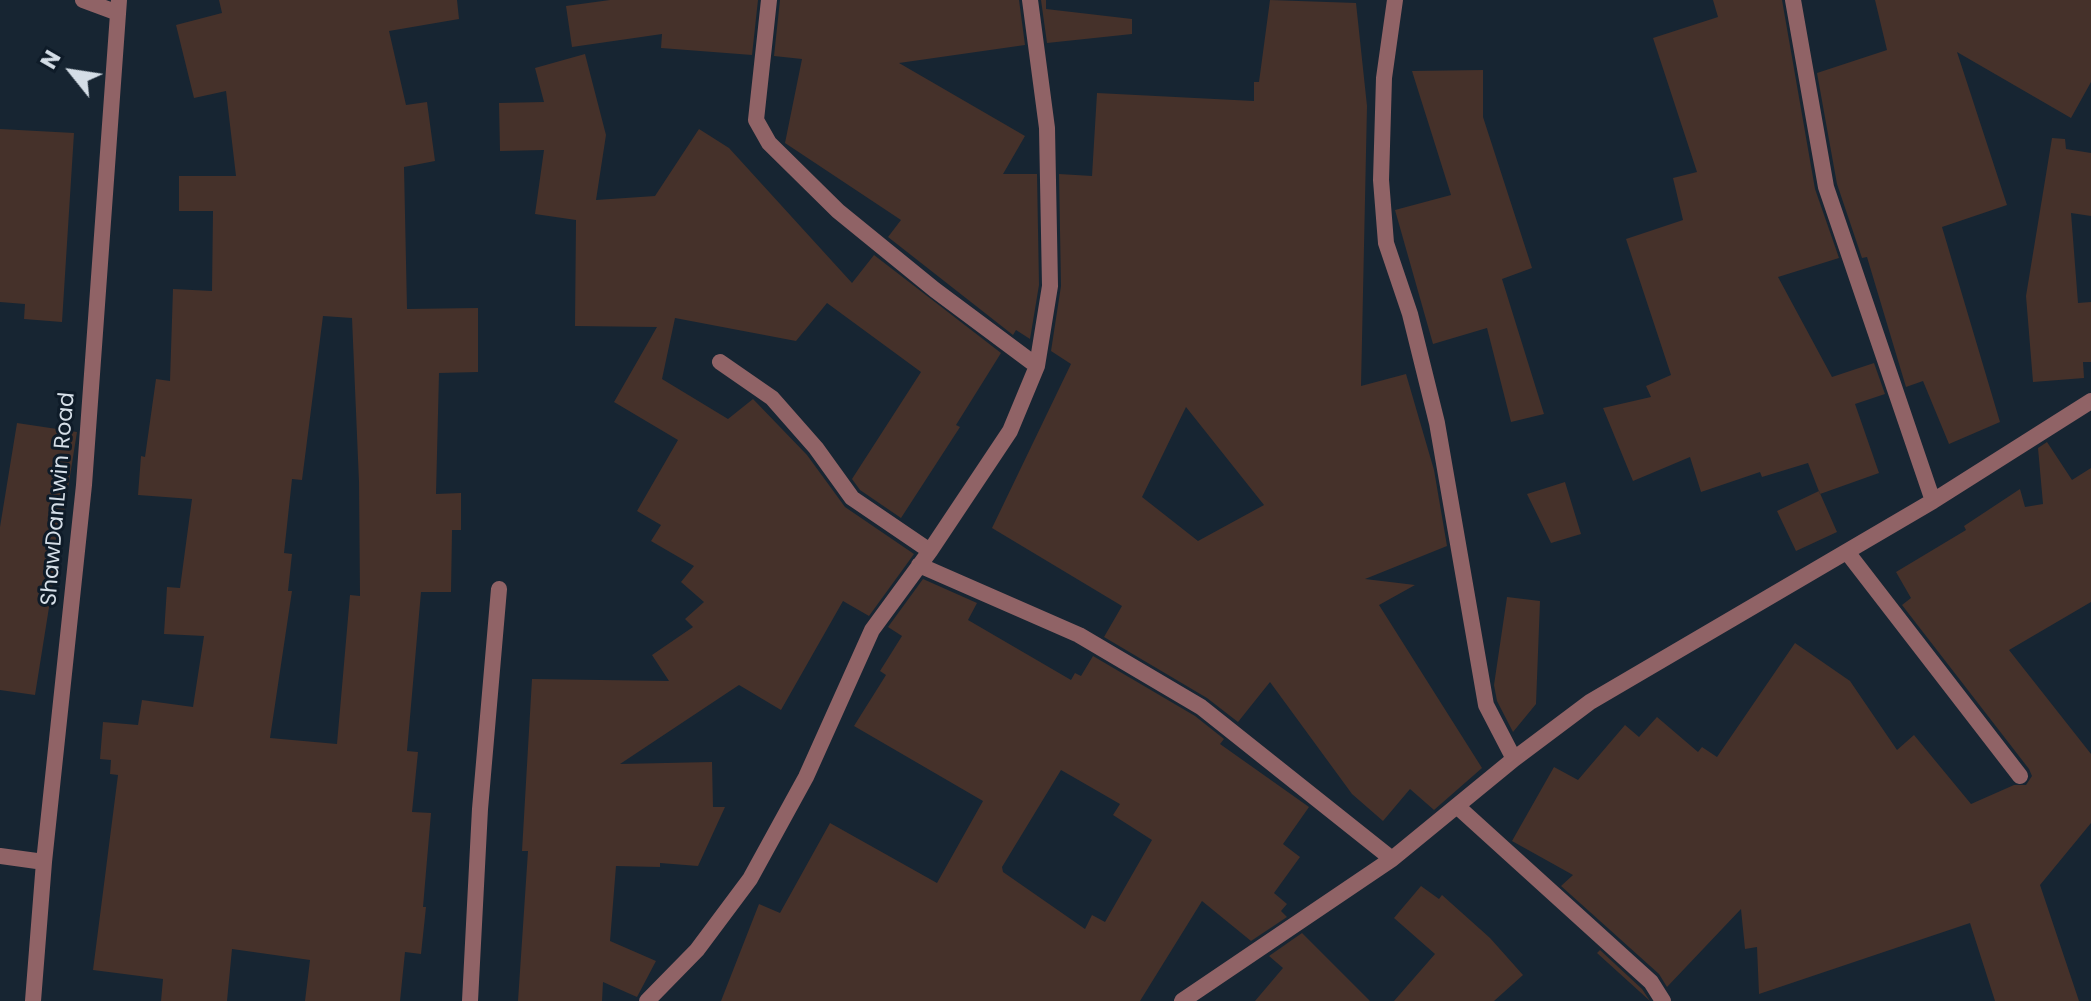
<!DOCTYPE html>
<html>
<head>
<meta charset="utf-8">
<style>
  body { margin:0 }
  #map { position:relative; width:2091px; height:1001px; overflow:hidden; background:#172532; font-family:Poppins,sans-serif }
  canvas { display:block }
  .north { position:absolute; left:32px; top:32px; width:80px; height:80px; -webkit-text-stroke:6px #0e1b28; paint-order:stroke; rotate:300deg; font-size:22px; font-weight:700; line-height:32px; text-align:center; color:#d5dee7 }
  .north::after { content:''; display:block; margin:auto; width:28px; height:36px; background:#d5dee7; clip-path:polygon(50% 0,100% 100%,50% 72%,0 100%) }
</style>
</head>
<body>
<div id="map">
<canvas width="2091" height="1001"></canvas>
<div class="north">N</div>
</div>
<script>
const ctx = document.querySelector('canvas').getContext('2d');
ctx.lineJoin = 'round';
function fillPath(path, color) {
  ctx.fillStyle = color;
  ctx.fill(path, 'evenodd');
}
function strokePath(path, color, width, dash) {
  ctx.strokeStyle = color;
  ctx.lineWidth = width;
  ctx.lineCap = dash ? 'butt' : 'round';
  ctx.setLineDash(dash || []);
  ctx.stroke(path);
}
function drawText(font, color, halo, rows, align = 'center') {
  ctx.font = font + ' Poppins,sans-serif';
  ctx.lineWidth = 6;
  ctx.setLineDash([]);
  ctx.textBaseline = 'middle';
  ctx.strokeStyle = halo;
  ctx.fillStyle = color;
  for (const [text, x, y, turn = 0] of rows) {
    ctx.save();
    ctx.translate(x, y);
    ctx.rotate((+turn || 0) * Math.PI / 180);
    ctx.textAlign = isNaN(turn) ? turn : align;
    if (halo) ctx.strokeText(text, 0, 0);
    ctx.fillText(text, 0, 0);
    ctx.restore();
  }
}
fillPath(new Path2D(`
  M219,0H457L459,19L389,31L406,105L427,102L435,161L404,167L407,309L478,308V372L439,373L436,494L461,493V530H452L451,592H421L407,751L418,752L412,812L431,813L423,907H426L421,954L405,952L400,1001H305L310,960L232,949L227,1001H161L163,979L93,970L118,775L110,774L111,760L100,759L103,722L138,725L142,700L193,707L204,636L164,634L167,587L180,588L192,499L138,495L141,456L145,457L156,379L170,381L173,289L212,291L213,211H179V176H236L226,91L194,98L176,25L222,13ZM323,316L352,318L359,482L360,596L350,595L337,744L270,738L292,591H288L292,554L284,553L292,479L302,480Z
  M610,0H758L752,55L661,48L662,34L572,47L566,6Z
  M780,0H1019L1025,45L899,63L1025,136L1003,174H1037L1039,285L1030,339L1016,330L1013,335L888,237L901,220L785,143L802,59L774,56Z
  M1041,0H1046V9L1132,19V34L1047,43Z
  M1270,0L1356,3L1367,106L1361,386L1406,374L1434,470L1447,546L1365,579L1415,585L1379,605L1482,768L1434,810L1410,789L1383,821L1352,794L1270,682L1238,722L1207,698L1104,637L1122,606L992,528L1071,364L1051,351L1061,286L1059,174L1092,176L1097,93L1254,101V82H1259ZM1186,407L1264,505L1198,541L1142,497Z
  M1713,0H1782L1815,189L1839,258L1778,277L1832,377L1874,363L1885,394L1855,404L1879,473L1820,494L1808,463L1762,477L1760,472L1701,492L1690,457L1633,481L1603,408L1651,397L1646,386L1671,375L1626,239L1683,220L1673,178L1697,172L1653,38L1718,17Z
  M1875,0H2091V82L2071,118L1957,52L2007,205L1942,227L2000,422L1949,444L1923,381L1906,387L1867,257L1862,258L1837,184L1817,73L1887,50Z
  M585,54L606,135L596,200L655,196L699,129L729,148L852,283L874,255L1001,353L956,425L960,427L901,518L860,490L852,479L921,372L827,303L796,341L675,318L662,379L728,419L753,399L807,455L845,507L914,554L869,616L843,601L781,710L739,685L620,764L712,762L713,807H725L698,866L660,863V867L616,866L610,941L656,961L637,997L603,982L602,1001H518L528,851H522L532,679L669,681L652,655L693,627L685,619L704,602L681,582L694,566L651,541L661,525L637,511L678,440L614,402L657,327L575,326L576,220L535,214L544,150L500,151L499,103L544,102L535,68Z
  M1483,70V117L1532,268L1502,279L1544,414L1511,422L1487,328L1433,344L1395,210L1451,195L1412,71Z
  M0,129L74,133L62,322L24,319L25,304L0,302Z
  M2052,138L2065,139L2066,149L2091,153V216L2071,213L2078,303L2091,302V362H2083L2084,378L2033,382L2026,296Z
  M17,423L77,432L35,695L0,690V527Z
  M2047,442L2072,480L2091,468V602L2009,650L2091,754V823L2040,885L2079,1001H1995L1970,923L1759,994L1757,947L1745,949L1741,909L1667,987L1659,974L1561,886L1573,875L1512,841L1554,767L1578,780L1625,725L1639,737L1657,717L1698,752L1702,747L1717,757L1795,643L1850,681L1897,750L1914,735L1971,804L2014,785H2026L2032,776L2029,769L1902,605L1911,598L1896,572L1966,530L1964,526L2020,489L2025,507L2043,504L2038,448Z
  M1565,482L1581,534L1551,543L1527,494Z
  M1819,491L1837,532L1796,551L1777,511Z
  M923,579L977,603L968,620L1071,680L1075,673L1081,676L1093,656L1195,716L1224,739L1220,744L1309,807L1283,844L1300,857L1274,893L1287,904L1281,911L1287,917L1251,941L1202,901L1140,1001H721L759,904L780,913L830,823L937,883L983,801L854,726L886,675L880,671L902,636L888,627ZM1061,770L1120,804L1113,815L1152,840L1105,922L1092,915L1085,929L1003,872L1002,867Z
  M1507,597L1540,601L1536,704L1513,732L1497,701L1494,685Z
  M1421,886L1439,899L1442,895L1490,938L1523,975L1494,1001H1394L1435,954L1394,918Z
  M1302,933L1370,1001H1255L1283,968L1269,956Z
  M1600,950L1642,989L1650,1001L1597,953Z`), '#45312a');
strokePath(new Path2D(`
  M83,0L118,13
  M769,0L756,120L769,143L838,211L935,290L1037,366
  M1395,0L1384,78L1381,180L1386,243L1410,314L1437,423L1486,705L1514,759
  M1793,0L1826,187L1933,501
  M720,362L772,398L816,448L852,498L930,551
  M1847,552L2020,776
  M919,565L1079,635L1201,707L1392,859
  M1458,807L1651,982L1663,1001
  M0,856L44,862
  M33,1001L44,862L84,485L119,0
  M470,1001L480,809L499,589
  M647,1001L697,950L750,879L806,777L872,630L930,551L1010,431L1037,366L1050,286L1047,128L1030,0
  M1182,1001L1392,859L1514,759L1590,702L1933,501L2091,401`), '#906366', 16);
drawText('22px', '#d5dee7', '#0e1b28', [
  ["ShawDanLwin Road",59,499,-85]
]);
</script>
</body>
</html>
